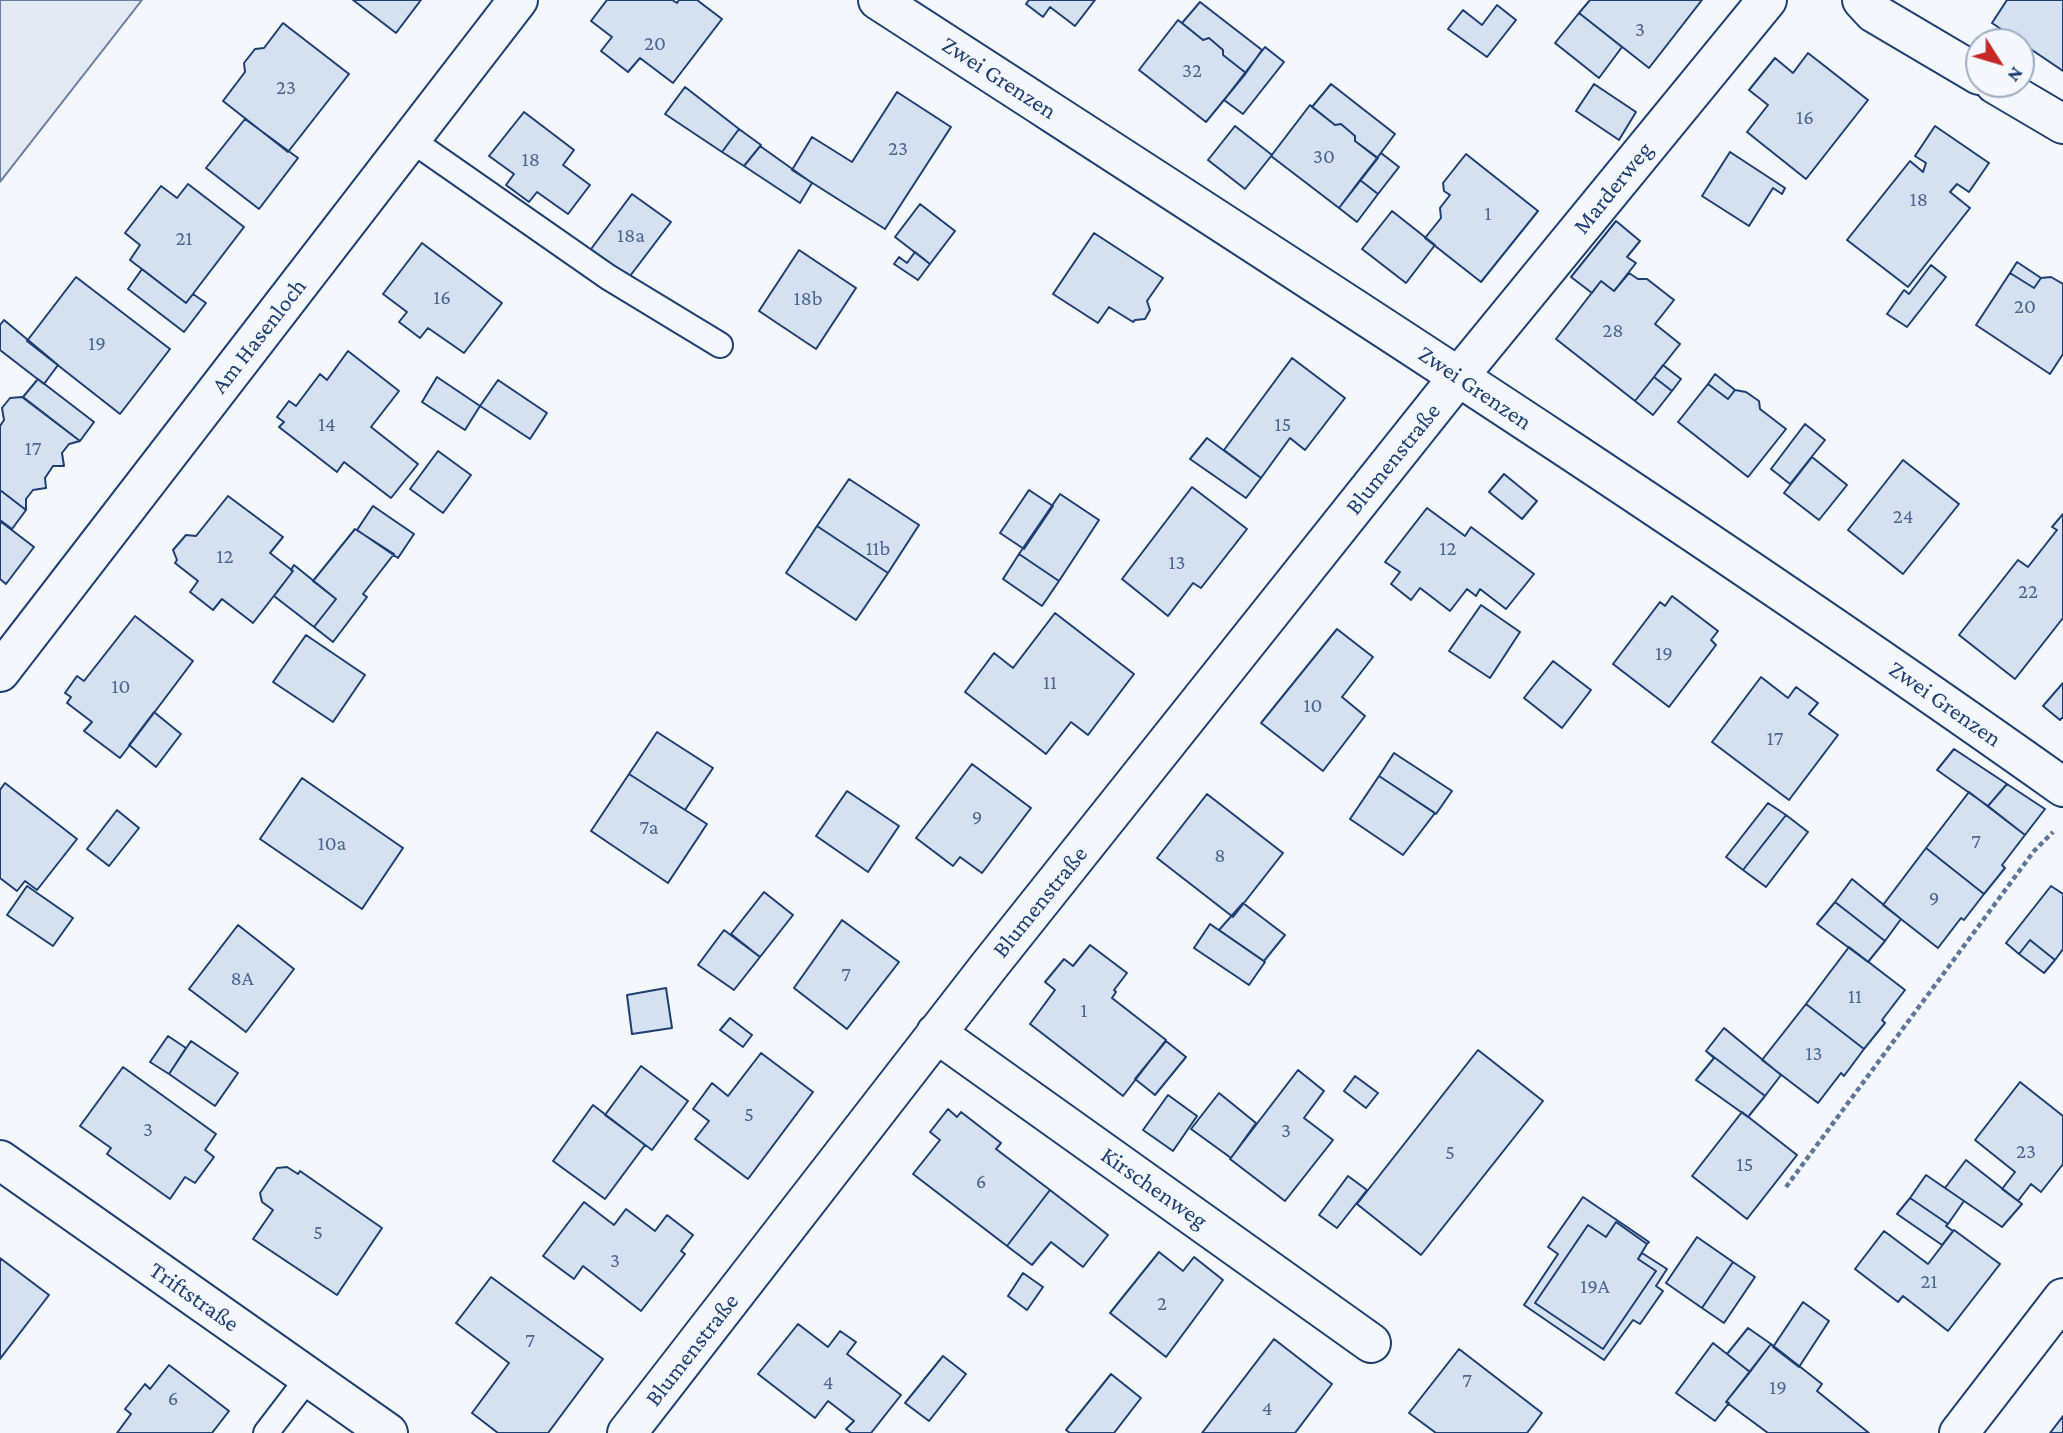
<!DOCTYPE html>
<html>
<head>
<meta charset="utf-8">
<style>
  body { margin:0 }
  #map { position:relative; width:2063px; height:1433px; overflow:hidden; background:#f4f7fb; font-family:"Crimson Pro",serif }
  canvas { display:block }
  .north { position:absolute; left:1965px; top:28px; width:70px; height:70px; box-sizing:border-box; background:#f4f7fb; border:2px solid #9eadc5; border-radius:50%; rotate:127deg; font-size:19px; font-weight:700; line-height:28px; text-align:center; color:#1d3f73 }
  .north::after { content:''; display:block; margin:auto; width:24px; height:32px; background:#c62828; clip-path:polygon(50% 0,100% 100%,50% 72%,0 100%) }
</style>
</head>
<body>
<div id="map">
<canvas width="2063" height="1433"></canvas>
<div class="north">N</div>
</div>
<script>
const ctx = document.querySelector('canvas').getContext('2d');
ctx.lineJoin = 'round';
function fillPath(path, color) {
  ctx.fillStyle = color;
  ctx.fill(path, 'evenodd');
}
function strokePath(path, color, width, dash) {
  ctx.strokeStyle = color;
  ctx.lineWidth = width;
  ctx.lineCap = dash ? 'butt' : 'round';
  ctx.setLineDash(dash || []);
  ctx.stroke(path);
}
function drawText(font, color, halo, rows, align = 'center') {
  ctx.font = font + ' "Crimson Pro",serif';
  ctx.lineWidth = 5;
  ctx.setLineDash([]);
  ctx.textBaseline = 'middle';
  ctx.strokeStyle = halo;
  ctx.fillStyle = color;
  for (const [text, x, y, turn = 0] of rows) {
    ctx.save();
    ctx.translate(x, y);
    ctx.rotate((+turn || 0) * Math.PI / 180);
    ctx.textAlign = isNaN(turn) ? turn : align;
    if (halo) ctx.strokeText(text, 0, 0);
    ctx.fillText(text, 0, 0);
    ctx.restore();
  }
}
const green = new Path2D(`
  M0,0H142L0,182Z`);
fillPath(green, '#e3e9f0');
strokePath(green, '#687fa3', 2);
const building = new Path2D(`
  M353,0H421L396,33Z
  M607,0H672L677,3L679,0H697L722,19L673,83L640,58L628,72L601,51L612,37L591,21Z
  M1029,0H1095L1075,26L1050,7L1043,17L1026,4Z
  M1590,0H1702L1649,68L1579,13Z
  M2007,0H2063V71L1992,23Z
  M1200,2L1262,50L1246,73L1223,55V50L1209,38L1203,40L1182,23Z
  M1497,5L1516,20L1487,57L1448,29L1463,10L1482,25Z
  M1579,13L1622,47L1599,78L1555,43Z
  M1178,20L1203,40L1209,38L1223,50V55L1246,73L1206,122L1139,70Z
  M283,23L349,74L288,152L223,101L245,72L244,63L255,49L264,48Z
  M1265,47L1284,62L1243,114L1224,100Z
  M1808,53L1868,100L1806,179L1747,132L1768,105L1749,90L1775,58L1793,73Z
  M1331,84L1395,134L1377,158L1355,141V136L1341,124L1335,125L1312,107Z
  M1594,84L1636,112L1619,140L1576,111Z
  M685,87L739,129L722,152L665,114Z
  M897,92L951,127L885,229L792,170L812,137L852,162Z
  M1310,105L1335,125L1341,124L1355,136V141L1378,158L1339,208L1271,156Z
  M524,112L574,150L563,165L590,185L568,214L537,192L529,202L506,185L514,174L489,156Z
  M245,119L298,158L259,209L206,168Z
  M1235,126L1272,155L1245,189L1208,160Z
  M1935,126L1989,163L1969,192L1957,184L1950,192L1970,208L1908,287L1847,240L1910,161L1923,172L1926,163L1915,156Z
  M739,129L761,145L744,166L722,152Z
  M760,146L812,183L800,203L744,166Z
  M1730,152L1785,188L1782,194L1773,188L1749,226L1702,196Z
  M1381,153L1399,167L1378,194L1360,180Z
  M1466,154L1538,211L1481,282L1425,238L1441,218L1440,208L1450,195L1444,191L1443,183Z
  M1360,180L1378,194L1357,222L1339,208Z
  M188,184L244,227L186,303L130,260L140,245L125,233L161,186L177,198Z
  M632,194L671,222L627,280L591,249Z
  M920,204L955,231L930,264L895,237Z
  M1392,211L1435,245L1406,283L1362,249Z
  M1616,221L1640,241L1627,257L1636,263L1614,291L1601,281L1592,293L1571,277Z
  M1094,233L1163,278L1147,301L1150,310L1145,319L1135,320L1133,322L1109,307L1098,323L1053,294Z
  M422,243L502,303L464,353L428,328L420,338L399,322L407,312L383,294Z
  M799,250L856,288L816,349L759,311Z
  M915,252L930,264L918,280L894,264L899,257L907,263Z
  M2017,262L2041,278L2034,288L2010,273Z
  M1931,265L1946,277L1907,327L1887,314L1904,290L1909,294Z
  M142,269L186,303L193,294L206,303L184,332L128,289Z
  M1629,273L1638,279H1647L1674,300L1655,324L1680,344L1635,401L1556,339L1601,281L1614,291Z
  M2010,273L2034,288L2041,278L2051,277L2063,284V354L2050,374L1976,325Z
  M76,277L170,349L120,414L27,341Z
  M4,320L58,365L44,384L0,350V325Z
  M348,351L399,391L371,427L418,464L391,498L344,462L337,472L279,427L284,422L277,417L289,401L296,406L320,374L327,380Z
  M1292,358L1345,398L1305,450L1290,438L1261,478L1224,450Z
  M1663,365L1681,379L1672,391L1654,377Z
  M1715,374L1735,390L1728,399L1708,384Z
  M437,377L480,406L465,430L422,402Z
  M1654,377L1672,391L1653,415L1635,401Z
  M38,379L94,422L80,441L23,397Z
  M498,380L547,413L530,439L480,406Z
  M1708,384L1728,399L1735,390L1746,392L1759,401L1760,409L1786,429L1748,477L1678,422Z
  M22,397L80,441L69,444L62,453L64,466H53L45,478L46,488L33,490L26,499V510L0,490V426L4,420L2,408L10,398Z
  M1805,424L1825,440L1790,484L1771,469Z
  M1207,438L1261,478L1246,498L1190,459Z
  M438,451L471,475L443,513L410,489Z
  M1812,457L1847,485L1819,520L1784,493Z
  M1903,460L1959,504L1903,574L1848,530Z
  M1504,474L1537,501L1522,519L1489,492Z
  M849,479L919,525L888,573L817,526Z
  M1192,487L1247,529L1201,588L1193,583L1168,616L1122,579Z
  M0,490L26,510L12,529L0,520Z
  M1029,490L1053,506L1024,549L1000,533Z
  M1060,494L1099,520L1059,581L1019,554Z
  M228,496L283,537L270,553L293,571L253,623L222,599L213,610L190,592L198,581L175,563L177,560L173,550L186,535L196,536Z
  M373,506L414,534L398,558L357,530Z
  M1427,508L1465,536L1471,527L1534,574L1506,609L1480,589L1476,596L1467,589L1450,611L1420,588L1411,600L1391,584L1400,572L1385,562Z
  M2063,514V618L2015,679L1959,635L2018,560L2028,567L2057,530L2052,527Z
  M0,521L34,547L6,584L0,579Z
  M817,526L888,573L856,620L786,573Z
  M355,529L394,554L363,594L367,597L333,642L314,627L336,599L313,581Z
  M1019,554L1059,581L1042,606L1003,579Z
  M294,565L336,599L314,627L274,596L293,571L291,570Z
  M1672,596L1718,631L1711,640L1716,645L1669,707L1613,664L1660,602L1665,606Z
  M1481,605L1520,632L1490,678L1449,651Z
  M1055,613L1134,674L1088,735L1071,722L1046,754L965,692L994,653L1013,668Z
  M135,616L193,661L120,758L84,731L92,722L67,703L71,697L65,693L77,676L84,681Z
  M1337,629L1373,657L1342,697L1365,716L1323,771L1261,723Z
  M306,635L365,675L333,722L273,682Z
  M1553,661L1591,690L1562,728L1524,698Z
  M1761,677L1788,698L1796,687L1818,703L1809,714L1838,735L1789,800L1712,742Z
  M2063,683V717L2060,720L2043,706Z
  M154,712L181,734L156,767L129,745Z
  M657,732L713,768L685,810L629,774Z
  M1954,749L2007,784L1988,806L1937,770Z
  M1394,753L1452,791L1436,814L1379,776Z
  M972,764L1031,808L982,873L960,857L953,866L916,838Z
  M629,774L707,824L668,883L591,831Z
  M1379,776L1435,813L1403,855L1350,819Z
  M302,778L403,848L362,909L260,839Z
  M5,783L77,839L37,890L25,881L17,891L0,878V790Z
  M2007,784L2045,809L2025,835L1988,806Z
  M847,791L899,826L868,872L816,836Z
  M1969,792L2025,835L2002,865L2005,868L1984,894L1926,848Z
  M1207,794L1283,853L1233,917L1157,858Z
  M1768,803L1786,815L1743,870L1726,857Z
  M117,810L139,828L109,866L87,849Z
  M1786,815L1808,832L1766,887L1743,870Z
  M1926,848L1984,894L1964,920L1961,918L1938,948L1883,905Z
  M1852,879L1901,919L1885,941L1835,902Z
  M27,886L73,918L53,946L7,915Z
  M2051,886L2063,894V949L2055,960L2030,940L2019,954L2006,943Z
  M764,892L793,915L760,957L731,934Z
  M1835,902L1885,941L1868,962L1817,924Z
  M1243,903L1285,935L1264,961L1219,930Z
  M842,920L899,962L847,1029L794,988Z
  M1210,924L1265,962L1249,985L1194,948Z
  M238,925L294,969L246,1032L189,989Z
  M724,930L760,957L734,990L698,965Z
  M2030,940L2055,960L2044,973L2019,954Z
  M1090,945L1127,973L1114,990L1116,992L1112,998L1166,1040L1123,1096L1030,1024L1055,990L1045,982L1064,959L1073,966Z
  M1849,947L1905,990L1882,1020L1885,1023L1864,1049L1806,1004Z
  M666,988L672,1028L632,1034L627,995Z
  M1806,1004L1864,1049L1844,1076L1841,1073L1818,1103L1762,1060Z
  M730,1018L752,1035L743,1047L720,1030Z
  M1724,1028L1781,1075L1765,1096L1706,1051Z
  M168,1036L186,1048L169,1074L150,1062Z
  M191,1041L238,1073L215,1106L169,1074Z
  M1166,1041L1186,1057L1155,1095L1135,1079Z
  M1478,1050L1543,1101L1421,1255L1357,1204Z
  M1706,1051L1765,1096L1748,1117L1696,1080L1714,1058Z
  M761,1053L813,1092L748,1179L695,1139L709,1121L693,1109L712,1083L728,1096Z
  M641,1066L688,1101L652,1150L605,1115Z
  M123,1067L216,1134L205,1150L214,1157L195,1183L185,1177L170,1199L107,1154L111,1148L80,1126Z
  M1298,1070L1324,1091L1304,1118L1333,1140L1285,1201L1230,1159Z
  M1355,1076L1378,1093L1366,1108L1344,1091Z
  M2020,1082L2063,1116V1164L2041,1192L2031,1184L2018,1201L2002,1189L2015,1172L1975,1140Z
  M1219,1093L1256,1123L1231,1158L1191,1129Z
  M1168,1095L1197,1116L1173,1151L1143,1130Z
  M593,1105L645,1145L605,1199L553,1161Z
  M948,1109L957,1117L961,1112L1001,1143L996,1149L1050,1190L1007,1246L913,1174L940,1140L930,1132Z
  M1742,1112L1797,1155L1747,1219L1692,1176Z
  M1966,1160L2022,1204L2002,1227L1945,1188Z
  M287,1167L298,1174L300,1171L382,1228L337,1295L253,1239L273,1210L262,1202L260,1193L277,1168Z
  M1926,1175L1964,1201L1948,1224L1910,1198Z
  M1348,1176L1367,1190L1337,1228L1319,1215Z
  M1050,1190L1108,1235L1083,1267L1051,1242L1032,1265L1007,1246Z
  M1583,1197L1649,1242L1647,1244L1616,1222L1606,1237L1588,1225L1535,1303L1603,1349L1656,1271L1638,1259L1642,1253L1667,1269L1656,1286L1663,1291L1640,1324L1633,1320L1604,1360L1524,1305L1558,1254L1548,1247Z
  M1910,1198L1948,1224L1946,1226L1953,1231L1942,1245L1897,1214Z
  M584,1202L614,1225L626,1209L655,1231L667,1215L693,1235L681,1251L685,1254L641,1311L583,1266L574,1279L543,1256Z
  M1616,1222L1647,1244L1638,1259L1656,1271L1603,1349L1535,1303L1588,1225L1606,1237Z
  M1954,1230L2000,1264L1948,1331L1903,1296L1898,1302L1855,1269L1884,1231L1928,1264Z
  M1697,1237L1733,1262L1702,1308L1666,1283Z
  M1159,1252L1183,1271L1194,1257L1223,1280L1166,1357L1110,1313Z
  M0,1258L49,1295L0,1359Z
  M1733,1262L1755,1277L1724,1323L1702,1308Z
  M1023,1273L1043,1287L1027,1310L1008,1296Z
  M491,1277L603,1359L548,1433H498L472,1413L509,1363L456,1323Z
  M1803,1302L1829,1321L1799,1367L1773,1347Z
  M798,1324L828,1347L840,1331L856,1342L847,1354L901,1395L871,1433H851L846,1429L854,1421L828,1401L815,1418L758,1374Z
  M1748,1328L1771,1344L1750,1372L1727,1354Z
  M1274,1339L1332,1384L1295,1433H1202Z
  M1713,1343L1750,1372L1726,1402L1729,1403L1715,1421L1676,1393Z
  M1771,1344L1822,1384L1817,1391L1869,1433H1768L1726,1402Z
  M1459,1349L1542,1413L1527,1433H1436L1409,1413Z
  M943,1356L966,1374L929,1421L905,1403Z
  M169,1365L229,1411L212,1433H117L131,1414L125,1409L145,1384L150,1389Z
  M1111,1374L1141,1398L1114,1433H1070L1066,1430Z
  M2063,1416V1433H2050Z`);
fillPath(building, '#d5e0f0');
strokePath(building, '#1d3f73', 2);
const service = new Path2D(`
  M410,139L608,277L720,345
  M266,1433L308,1378`);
const minor = new Path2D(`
  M878,0C1276,258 1677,513 2063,787
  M1862,0L1874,13L1979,75
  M1995,84L2063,124
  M0,672L518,0
  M936,1033L1371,1343
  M0,1160L388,1433
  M627,1433L989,966L1459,376L1767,0
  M1959,1433L2063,1298`);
strokePath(service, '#1d3f73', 28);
strokePath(minor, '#1d3f73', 42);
strokePath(new Path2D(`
  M1786,1187L2034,851L2053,832`), '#5e769c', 4.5, [5, 3.5]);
strokePath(service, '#f4f7fb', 24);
strokePath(minor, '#f4f7fb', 38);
drawText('21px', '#4b6792', null, [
  ["3",1640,30],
  ["20",655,44],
  ["32",1192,71],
  ["23",286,88],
  ["16",1805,118],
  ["23",898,149],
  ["30",1324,157],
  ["18",531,160],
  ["18",1919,200],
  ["1",1488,214],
  ["18a",631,236],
  ["21",184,239],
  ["16",442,298],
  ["18b",808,299],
  ["20",2025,307],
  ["28",1613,331],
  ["19",97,344],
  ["14",327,425],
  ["15",1283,425],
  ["17",33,449],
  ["24",1903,517],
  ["11b",878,549],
  ["12",1448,549],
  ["12",225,557],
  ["13",1177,563],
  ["22",2028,592],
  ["19",1664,654],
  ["11",1050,683],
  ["10",121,687],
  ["10",1313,706],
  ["17",1775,739],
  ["9",977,818],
  ["7a",649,828],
  ["7",1976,842],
  ["10a",332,844],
  ["8",1220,856],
  ["9",1934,899],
  ["7",846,975],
  ["8A",242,979],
  ["11",1855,997],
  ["1",1084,1011],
  ["13",1814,1054],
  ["5",749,1115],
  ["3",148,1130],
  ["3",1286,1131],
  ["23",2026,1152],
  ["5",1450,1153],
  ["15",1745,1165],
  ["6",981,1182],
  ["5",318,1233],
  ["3",615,1261],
  ["21",1929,1282],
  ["19A",1595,1287],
  ["2",1162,1304],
  ["7",530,1341],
  ["7",1467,1381],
  ["4",828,1383],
  ["19",1778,1388],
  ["6",173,1399],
  ["4",1267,1409]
]);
drawText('24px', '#1d3f73', '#f4f7fb', [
  ["Zwei Grenzen",999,78,33],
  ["Marderweg",1613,188,-51],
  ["Am Hasenloch",259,336,-52],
  ["Zwei Grenzen",1475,388,34],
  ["Blumenstraße",1393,459,-51],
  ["Zwei Grenzen",1945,704,35],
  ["Blumenstraße",1040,902,-51],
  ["Kirschenweg",1154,1188,35],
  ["Triftstraße",194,1297,35],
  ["Blumenstraße",692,1350,-52]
]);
</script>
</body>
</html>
